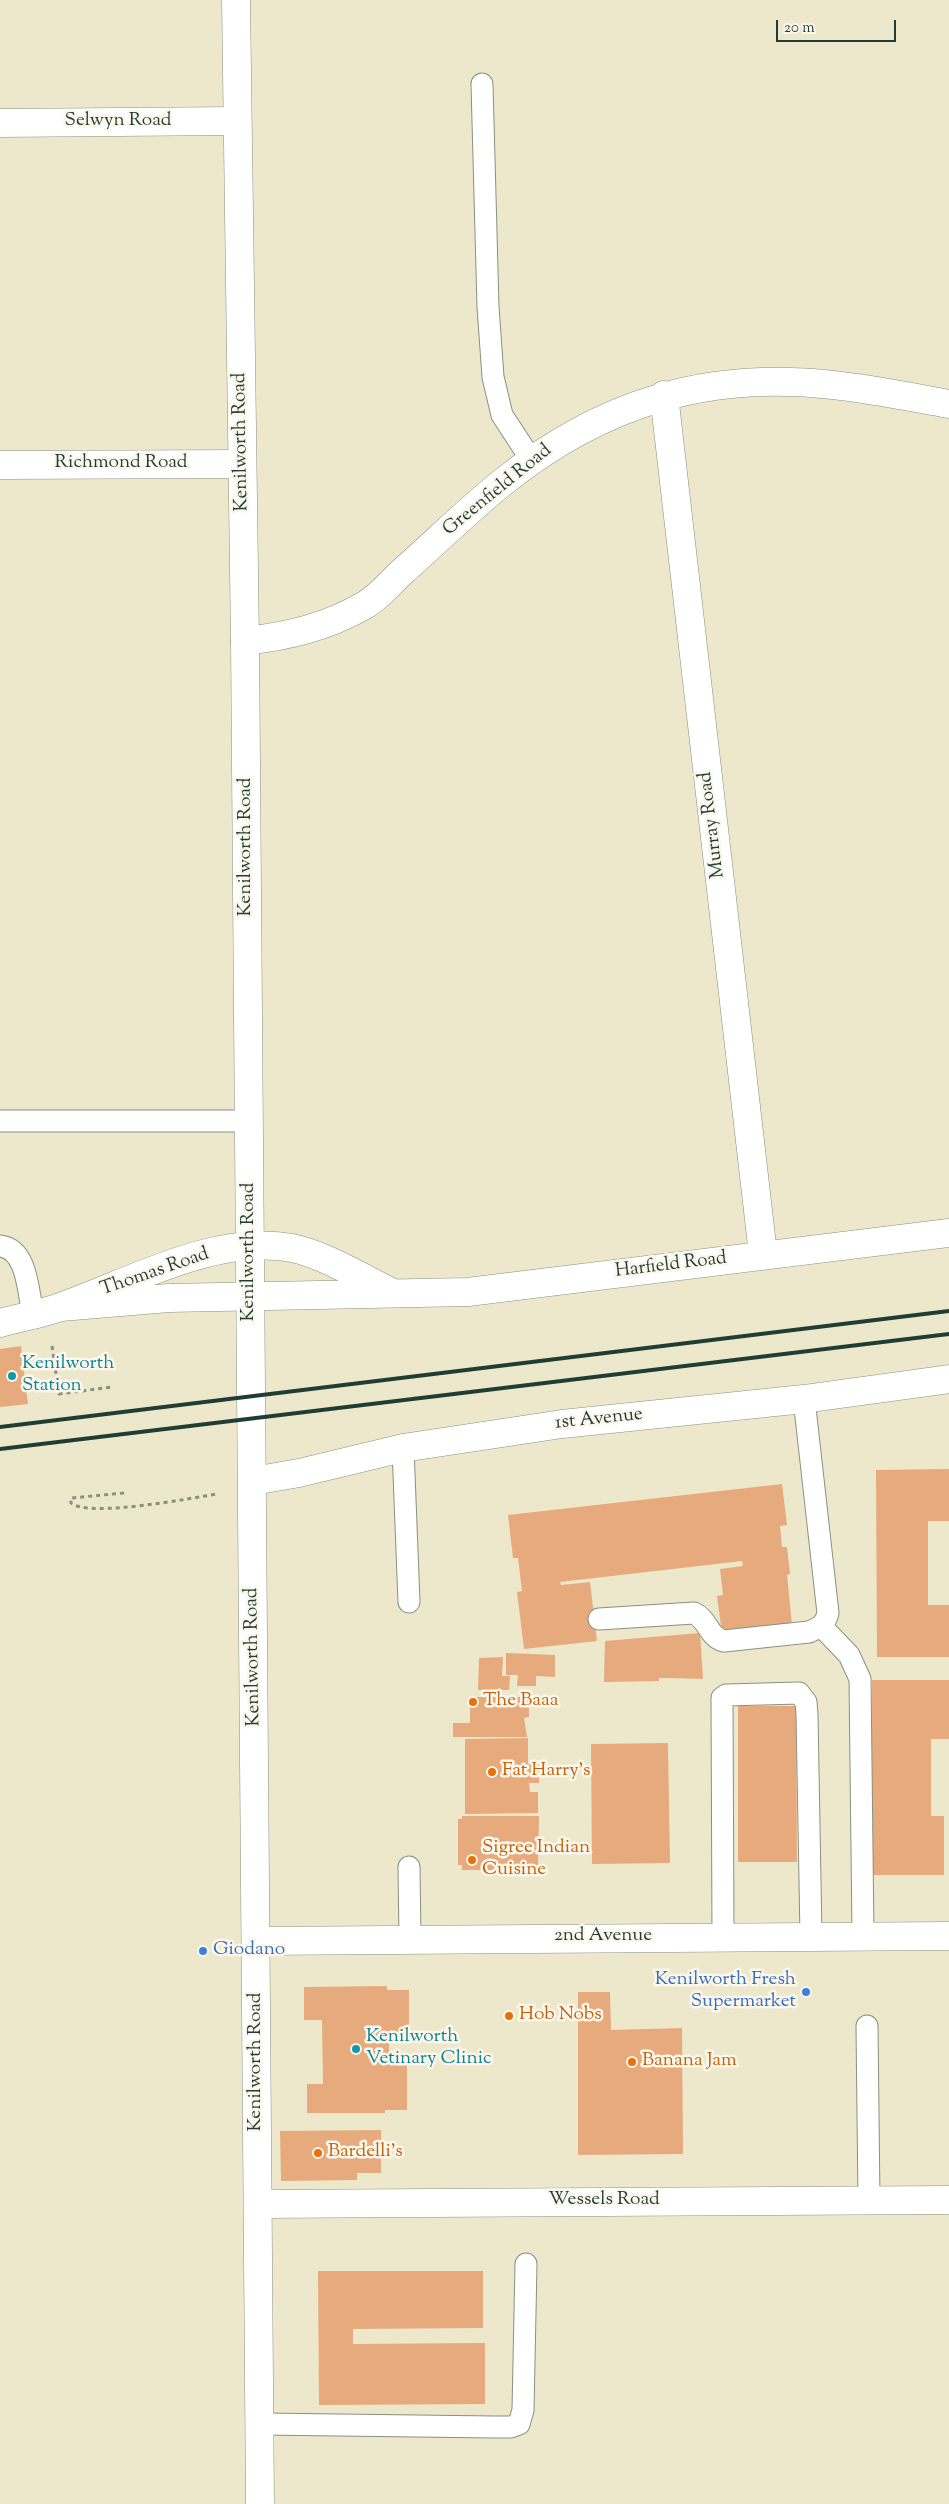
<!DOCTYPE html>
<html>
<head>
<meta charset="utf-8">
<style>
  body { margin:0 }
  #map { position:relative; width:949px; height:2504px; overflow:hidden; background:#ede8cc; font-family:"Sorts Mill Goudy",serif }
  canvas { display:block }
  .scale { position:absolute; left:776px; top:20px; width:120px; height:22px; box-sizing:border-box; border:2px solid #1f3d34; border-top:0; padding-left:6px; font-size:15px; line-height:18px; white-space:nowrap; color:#1f3d34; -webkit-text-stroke:4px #fbf7ec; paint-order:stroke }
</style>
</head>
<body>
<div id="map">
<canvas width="949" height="2504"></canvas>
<div class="scale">20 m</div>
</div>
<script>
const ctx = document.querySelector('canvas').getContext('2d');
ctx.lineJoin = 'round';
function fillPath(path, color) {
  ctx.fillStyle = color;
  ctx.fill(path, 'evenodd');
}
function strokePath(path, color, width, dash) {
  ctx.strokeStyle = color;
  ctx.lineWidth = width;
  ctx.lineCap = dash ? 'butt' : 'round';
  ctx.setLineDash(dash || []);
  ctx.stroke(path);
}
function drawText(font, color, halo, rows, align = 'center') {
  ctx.font = font + ' "Sorts Mill Goudy",serif';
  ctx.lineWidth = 5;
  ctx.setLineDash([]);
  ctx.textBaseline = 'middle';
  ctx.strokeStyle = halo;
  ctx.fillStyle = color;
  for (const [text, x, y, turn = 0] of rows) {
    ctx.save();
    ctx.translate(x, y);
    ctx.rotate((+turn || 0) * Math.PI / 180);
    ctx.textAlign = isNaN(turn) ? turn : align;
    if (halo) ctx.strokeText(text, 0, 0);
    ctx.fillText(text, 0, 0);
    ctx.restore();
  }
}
fillPath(new Path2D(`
  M21,1346L28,1404L0,1407V1349Z
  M949,1469V1521H928V1605H949V1657H877L876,1470Z
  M782,1484L787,1525L780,1526L782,1547H787L790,1574L787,1575L792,1625L722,1633L717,1596L723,1595L720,1569L743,1566L742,1561L560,1582L561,1585L590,1582L597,1641L524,1649L517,1592L522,1591L518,1558H513L508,1515Z
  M700,1633L703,1679L669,1678H659V1681L604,1682L605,1641Z
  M506,1653L555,1655V1677L536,1676V1686H517L518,1675H506Z
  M503,1657L502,1676H510L509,1690H478L479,1658Z
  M872,1680H949V1739H931V1816H944V1875H872Z
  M470,1697H529V1717L524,1718L527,1737H453V1723H470Z
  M738,1706H796L797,1862H738Z
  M528,1738V1764H539V1783H529L530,1792H538V1813L465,1814V1739Z
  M668,1743L670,1863L592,1864L591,1744Z
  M462,1816H539L538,1870H462V1865H458V1819H462Z
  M387,1986V1990H409V2035H389V2063H407V2110H385V2113H307V2084H323L322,2020H304V1987Z
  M578,1992H610L611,2030L682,2028L683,2154L578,2155Z
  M381,2130V2173H357V2180L281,2181L280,2131Z
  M318,2271H483V2328L353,2329V2344L485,2343V2404L319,2405Z`), '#e6aa7d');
const service = new Path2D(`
  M482,84L488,307L493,377L502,415L532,461
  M0,1121H249
  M0,1246C28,1249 28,1293 33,1314
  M403,1448L409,1602
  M599,1619L694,1613C708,1619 708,1637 724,1641L809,1632C820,1627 825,1625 828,1613L804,1399
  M822,1627L849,1655L860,1679L863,1936
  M409,1867L410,1938
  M723,1937L722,1698L726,1695L799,1693L806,1702L807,1714L811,1937
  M867,2026L869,2201
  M261,2424L494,2427H511L519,2424L523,2410L526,2264`);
const minor = new Path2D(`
  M0,123L236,121
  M664,395L763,1254
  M0,465L242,464
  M245,641C289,636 327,627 365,605C379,597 391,582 403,571C436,542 468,510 503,482C602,403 706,371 833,385C871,389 910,397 949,404
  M61,1307L169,1298L468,1292L949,1233
  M0,1323C21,1317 43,1314 63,1306C133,1281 215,1234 292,1248C322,1254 361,1277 389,1291
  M253,1481L299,1473L403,1448L562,1424L804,1399L949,1379
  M258,2204L949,2200`);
const tertiary = new Path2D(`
  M236,0L245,641L260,2504
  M256,1941L949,1936`);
strokePath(service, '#869280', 23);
strokePath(minor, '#869280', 29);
strokePath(tertiary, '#869280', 29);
strokePath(new Path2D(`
  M52,1346L59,1394L112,1387
  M124,1493L71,1498V1503C88,1518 192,1498 217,1494`), '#869280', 3, [4, 4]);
strokePath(service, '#fff', 21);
strokePath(minor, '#fff', 28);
strokePath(tertiary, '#fff', 28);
strokePath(new Path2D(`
  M0,1427L949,1311
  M0,1449L949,1334`), '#1f3d34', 4);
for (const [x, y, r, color] of [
  [12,1376,5,"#0f9aa8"],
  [473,1702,5,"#e8710a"],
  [492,1772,5,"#e8710a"],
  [472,1860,5,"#e8710a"],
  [203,1951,5,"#3f7fe0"],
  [806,1992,5,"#3f7fe0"],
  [509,2016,5,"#e8710a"],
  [356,2049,5,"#0f9aa8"],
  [632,2062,5,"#e8710a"],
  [318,2153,5,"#e8710a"]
]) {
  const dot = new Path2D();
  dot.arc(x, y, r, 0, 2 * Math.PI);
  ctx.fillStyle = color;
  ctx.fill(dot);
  strokePath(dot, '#fbf7ec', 2);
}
drawText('19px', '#1f3d34', '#fbf7ec', [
  ["Selwyn Road",118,122],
  ["Kenilworth Road",242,442,-91],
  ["Richmond Road",121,464],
  ["Greenfield Road",498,491,-39],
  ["Murray Road",713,825,-97],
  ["Kenilworth Road",247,847,-90],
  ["Kenilworth Road",250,1252,-90],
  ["Harfield Road",671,1266,-7],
  ["Thomas Road",155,1273,-19],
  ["1st Avenue",599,1420,-6],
  ["Kenilworth Road",254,1657,-91],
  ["2nd Avenue",603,1937],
  ["Kenilworth Road",257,2062,-90],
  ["Wessels Road",604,2201]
]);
drawText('19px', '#0d838f', '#fbf7ec', [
  ["Kenilworth",22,1365],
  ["Station",22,1387],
  ["Kenilworth",366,2038],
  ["Vetinary Clinic",366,2060]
], 'left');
drawText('19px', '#c56008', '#fbf7ec', [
  ["The Baaa",483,1702],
  ["Fat Harry's",502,1772],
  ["Sigree Indian",482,1849],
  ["Cuisine",482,1871],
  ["Hob Nobs",519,2016],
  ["Banana Jam",642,2062],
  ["Bardelli's",328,2153]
], 'left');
drawText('19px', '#366cbe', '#fbf7ec', [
  ["Giodano",213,1951],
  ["Kenilworth Fresh",796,1981,"right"],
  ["Supermarket",796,2003,"right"]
], 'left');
</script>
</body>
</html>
